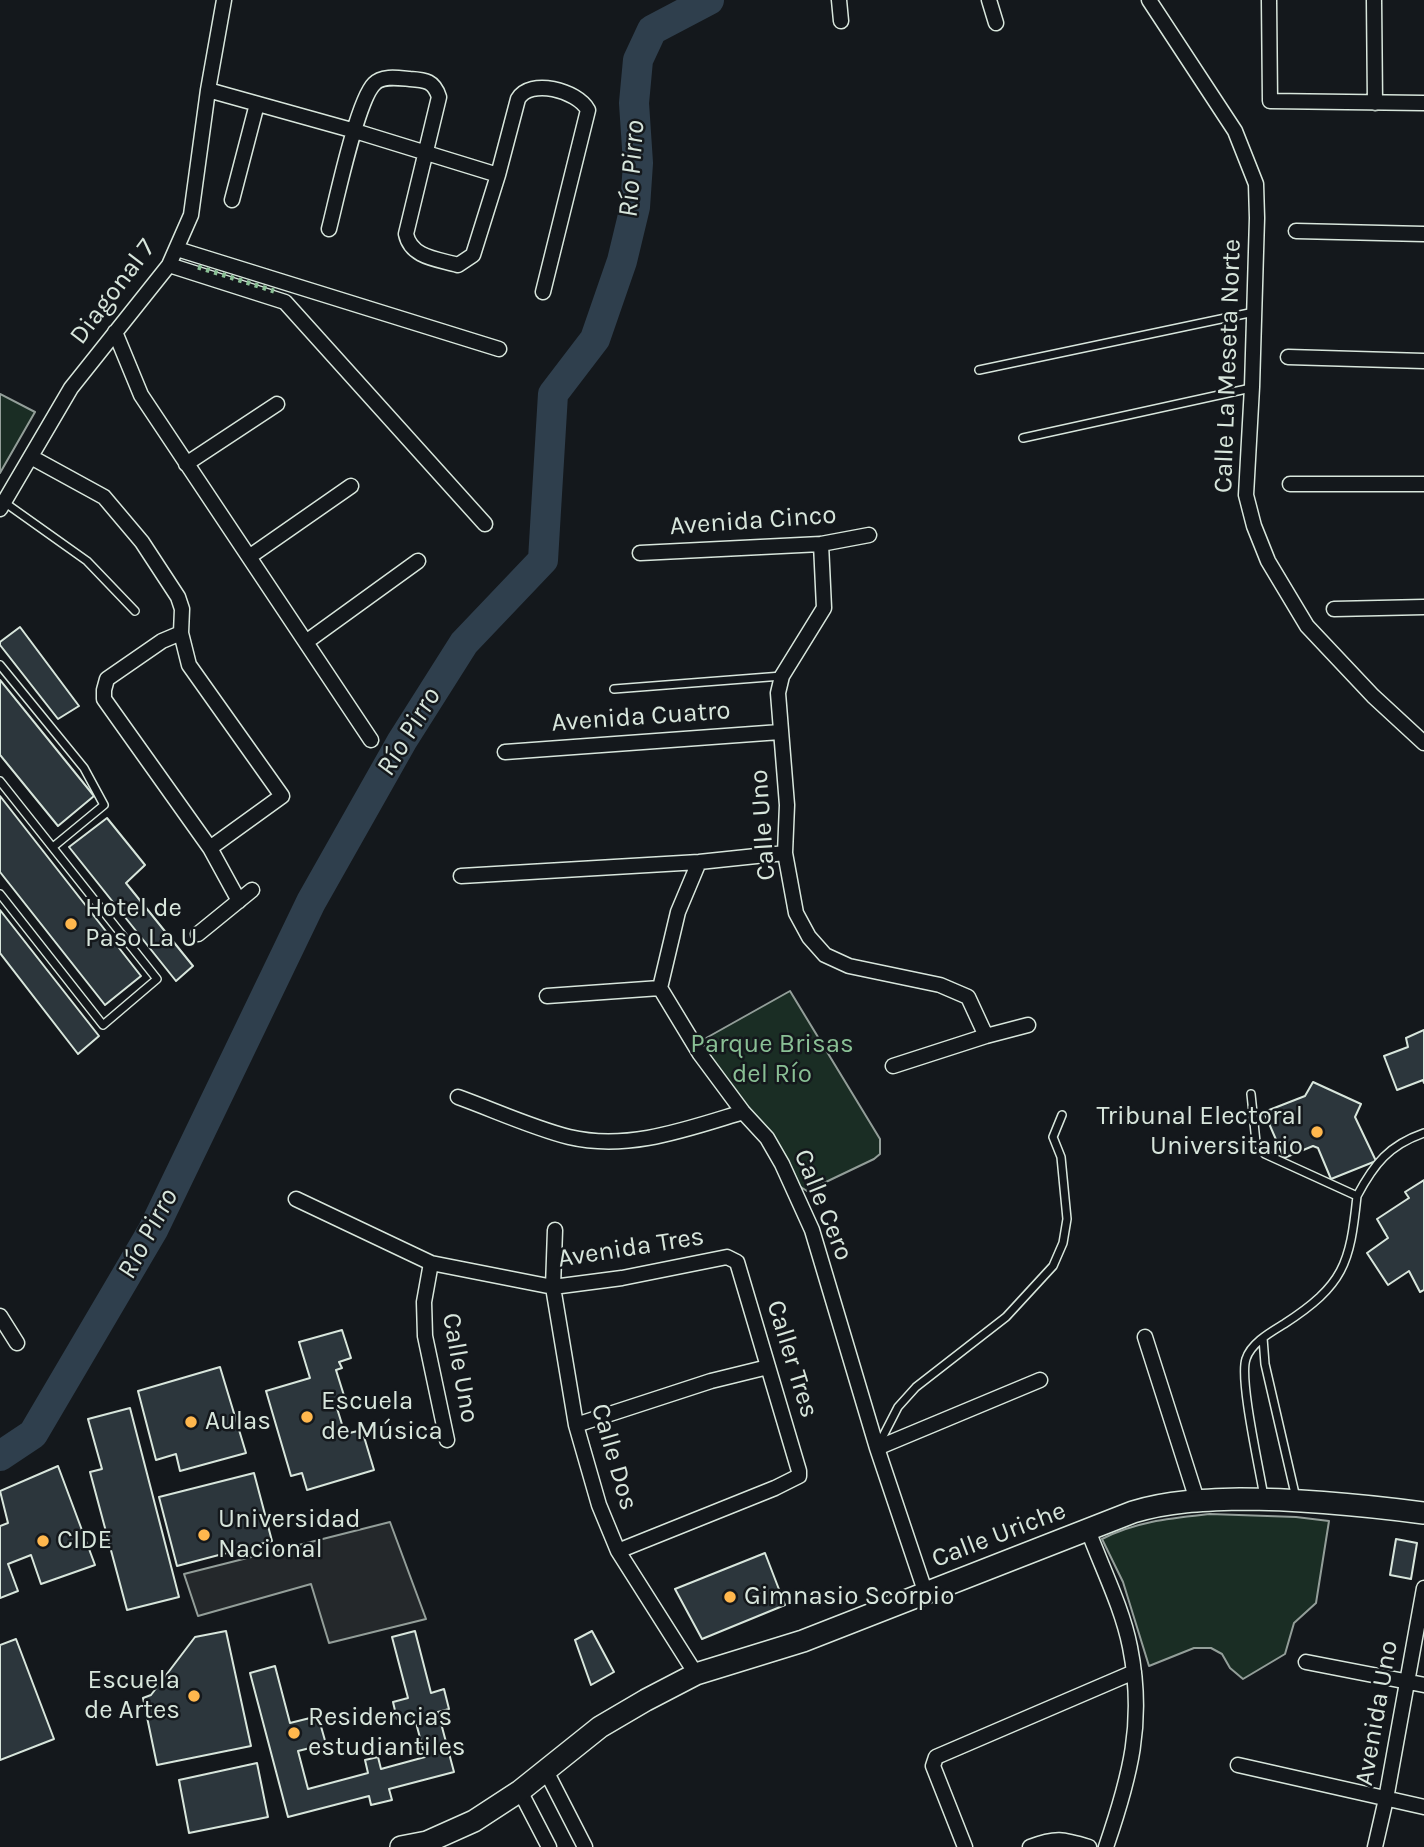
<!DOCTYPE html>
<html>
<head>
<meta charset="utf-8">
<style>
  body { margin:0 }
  canvas { display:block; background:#14181c }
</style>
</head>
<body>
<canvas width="1424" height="1847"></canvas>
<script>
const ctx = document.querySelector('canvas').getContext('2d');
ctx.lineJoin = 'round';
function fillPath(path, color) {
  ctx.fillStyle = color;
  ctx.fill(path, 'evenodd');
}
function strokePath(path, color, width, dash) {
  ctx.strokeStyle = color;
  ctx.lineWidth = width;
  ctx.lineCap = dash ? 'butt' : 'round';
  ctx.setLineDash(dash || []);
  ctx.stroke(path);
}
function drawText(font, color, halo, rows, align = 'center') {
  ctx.font = font + ' Karla,sans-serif';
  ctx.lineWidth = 5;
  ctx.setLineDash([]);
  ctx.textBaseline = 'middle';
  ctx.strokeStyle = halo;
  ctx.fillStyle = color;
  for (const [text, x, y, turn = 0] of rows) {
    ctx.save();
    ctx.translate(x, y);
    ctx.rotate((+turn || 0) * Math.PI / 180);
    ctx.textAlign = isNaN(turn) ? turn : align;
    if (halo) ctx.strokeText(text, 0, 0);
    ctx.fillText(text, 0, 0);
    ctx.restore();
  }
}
const green = new Path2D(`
  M0,394L35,412L0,473Z
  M790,991L880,1139V1154L874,1159L807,1191L796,1184L699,1042Z
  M1210,1514L1296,1517L1329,1521L1316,1603L1294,1623L1285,1654L1243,1679L1230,1668L1222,1654L1211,1648H1194L1149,1666L1123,1582L1102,1539C1136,1521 1173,1518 1210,1514Z`);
fillPath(green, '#1a2d24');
strokePath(green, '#939e99', 2);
const parking = new Path2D(`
  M390,1522L426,1619L329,1643L311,1584L198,1616L184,1574Z`);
fillPath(parking, '#24282b');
strokePath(parking, '#939e99', 2);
strokePath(new Path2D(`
  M0,1456L33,1434L153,1230L311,902L402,741L464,643L543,560L553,394L595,339L622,261L635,207L638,163L634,103L638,60L652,30L709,0`), '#2f3f4d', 30);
const building = new Path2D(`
  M20,627L79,706L58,719L0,645V642Z
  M0,680L94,796L58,826L0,755Z
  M0,796L141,976L105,1005L0,872Z
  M107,818L145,865L126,883L193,966L176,981L69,847Z
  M0,910L99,1036L78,1054L0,953Z
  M1424,1030V1083L1423,1080L1397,1090L1384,1056L1408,1047L1406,1038Z
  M1313,1082L1361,1104L1355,1117L1376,1161L1331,1179L1318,1148L1313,1146L1284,1158L1264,1112L1305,1096Z
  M1424,1180V1290L1420,1292L1409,1271L1388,1285L1367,1253L1388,1238L1377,1219L1409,1198L1405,1192Z
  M342,1330L351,1358L339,1362L342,1368L336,1370L346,1402L336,1405L345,1434L362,1430L374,1470L307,1490L302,1473L291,1476L266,1391L310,1378L299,1342Z
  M220,1367L246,1453L180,1471L176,1454L156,1460L138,1391Z
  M130,1408L179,1597L127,1610L90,1472L102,1469L88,1419Z
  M58,1466L95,1565L41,1584L31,1555L8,1564L18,1591L0,1598V1526L8,1523L0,1491Z
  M254,1473L272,1541L177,1566L159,1497Z
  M1396,1539L1417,1543L1411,1579L1390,1575Z
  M765,1553L785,1605L702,1639L675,1589Z
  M226,1631L251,1746L157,1765L143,1698L151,1695L195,1637Z
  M415,1631L431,1693L444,1689L449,1709L438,1712L454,1772L389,1789L392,1800L371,1805L369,1796L288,1817L250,1673L275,1666L290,1723L318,1716L326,1744L298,1751L308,1789L368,1773L365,1760L378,1757L381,1769L425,1757L414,1715L397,1719L393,1702L408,1698L392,1637Z
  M592,1631L614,1672L591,1685L575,1640Z
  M16,1639L54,1739L0,1760V1645Z
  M257,1763L268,1817L189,1833L179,1780Z`);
fillPath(building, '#2c363c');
strokePath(building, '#d8e6dc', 2);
const service = new Path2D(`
  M979,370L1254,312
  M1023,438L1251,388
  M4,502L87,561L135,611
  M0,665L84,768L104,805L53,847
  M614,689L782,676
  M0,781L157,979L103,1025L0,894
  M1251,1094L1256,1142L1265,1154L1357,1196C1350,1264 1344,1285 1284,1324C1271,1332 1251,1343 1246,1359C1239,1379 1260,1471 1264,1497
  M1357,1196C1374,1164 1389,1145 1424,1133
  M1263,1338L1265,1364L1296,1498
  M879,1444L898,1407L916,1387L1006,1317L1053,1266L1063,1243L1067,1219L1061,1157L1053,1137L1062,1115`);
const minor = new Path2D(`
  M839,0L841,21
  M989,0L996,23
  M1149,0L1235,131L1256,184L1257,218L1252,387L1246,495L1254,526L1268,561L1307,626L1373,696L1424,743
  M1269,0L1270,101L1424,103
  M1374,0L1375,103
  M208,90L355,131L498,175L518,99C530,78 577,90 588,110L543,292
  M232,200L257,104
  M329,229C336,202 357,101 374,84C382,75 399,78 410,79C426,80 434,81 439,97L406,234C411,258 438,259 458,265L473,255L498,175
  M1296,231L1424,234
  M177,249L499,349
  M169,265L285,302L485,524
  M115,332L141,395L371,740
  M1288,357L1424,361
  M31,457L104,497L142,542L178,597L182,609L181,633L189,665L282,796L210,848L104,699V690L107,679L162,641L181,633
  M186,464L277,404
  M1290,484H1424
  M0,509L71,388L169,265L191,215L208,90L224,0
  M821,544L824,608L782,676L778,693L787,805L785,853L796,913L809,937L825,955L849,966L940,985L968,997L986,1036
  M640,553L821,544L869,535
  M249,557L351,486
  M1334,609L1424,607
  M306,642L418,561
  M505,752L780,732
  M210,848L239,901
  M699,862L678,912L660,988L700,1054L743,1112L767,1138L782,1164L812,1230L877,1448L926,1594
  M461,876L699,862L785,853
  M198,934L252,890
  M547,996L660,988
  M893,1066L986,1036L1028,1025
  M458,1097C494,1110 533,1128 569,1137C628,1151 687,1129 743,1112
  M296,1199L431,1263L553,1287L622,1278L727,1257L737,1262L799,1471V1476L775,1488L618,1551
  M555,1230L553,1287L576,1425L599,1505L618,1551L696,1674
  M431,1263L424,1302L425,1336L447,1440
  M0,1316L17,1343
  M1145,1337L1197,1500
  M576,1425L711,1381L768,1367
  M877,1448L1040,1380
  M1088,1530C1102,1568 1122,1607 1130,1647C1145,1722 1130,1777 1106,1847
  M1306,1662L1424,1685
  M1238,1765L1424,1807
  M546,1771L585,1847
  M520,1791L549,1847
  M965,1847L933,1766L936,1757L1134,1672
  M1030,1847C1056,1837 1063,1839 1089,1847
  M1375,1847L1386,1799L1424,1588`);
const secondary = new Path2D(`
  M401,1847L427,1842L474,1821L520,1791L600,1727L646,1700L696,1674L803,1641L1133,1512C1169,1501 1203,1500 1240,1499C1303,1499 1362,1505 1424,1513`);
strokePath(service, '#d8e6dc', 10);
strokePath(minor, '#d8e6dc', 17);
strokePath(secondary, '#d8e6dc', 24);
strokePath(service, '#14181c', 7);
strokePath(minor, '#14181c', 14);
strokePath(secondary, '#14181c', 21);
strokePath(new Path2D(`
  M198,267L274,291`), '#8ac095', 5, [3.5, 5]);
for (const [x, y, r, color] of [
  [71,924,7,"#ffb74d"],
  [1317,1132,7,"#ffb74d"],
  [307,1417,7,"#ffb74d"],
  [191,1422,7,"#ffb74d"],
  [204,1535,7,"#ffb74d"],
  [43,1541,7,"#ffb74d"],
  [730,1597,7,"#ffb74d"],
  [194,1696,7,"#ffb74d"],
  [294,1733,7,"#ffb74d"]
]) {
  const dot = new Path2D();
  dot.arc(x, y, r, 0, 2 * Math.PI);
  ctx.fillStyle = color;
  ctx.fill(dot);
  strokePath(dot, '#14181c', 2.5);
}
drawText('26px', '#d8e6dc', '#14181c', [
  ["Diagonal 7",113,292,-53],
  ["Calle La Meseta Norte",1228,366,-88],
  ["Avenida Cinco",753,521,-4],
  ["Avenida Cuatro",641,717,-4],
  ["Calle Uno",763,825,-94],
  ["Calle Cero",823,1205,68],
  ["Avenida Tres",631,1248,-9],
  ["Caller Tres",792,1359,73],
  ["Calle Uno",460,1368,80],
  ["Calle Dos",614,1457,74],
  ["Calle Uriche",999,1535,-21],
  ["Avenida Uno",1377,1713,-80]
]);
drawText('26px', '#d8e6dc', '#14181c', [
  ["Hotel de",85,909],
  ["Paso La U",85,939],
  ["Tribunal Electoral",1303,1117,"right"],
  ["Universitario",1303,1147,"right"],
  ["Escuela",321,1402],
  ["de Música",321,1432],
  ["Aulas",205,1422],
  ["Universidad",218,1520],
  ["Nacional",218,1550],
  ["CIDE",57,1541],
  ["Gimnasio Scorpio",744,1597],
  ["Escuela",180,1681,"right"],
  ["de Artes",180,1711,"right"],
  ["Residencias",308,1718],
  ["estudiantiles",308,1748]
], 'left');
drawText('26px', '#8ac095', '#14181c', [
  ["Parque Brisas",772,1045],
  ["del Río",772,1075]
]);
drawText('italic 28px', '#d8e6dc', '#14181c', [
  ["Río Pirro",632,169,-86],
  ["Río Pirro",409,732,-59],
  ["Río Pirro",148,1234,-62]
]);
</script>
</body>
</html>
